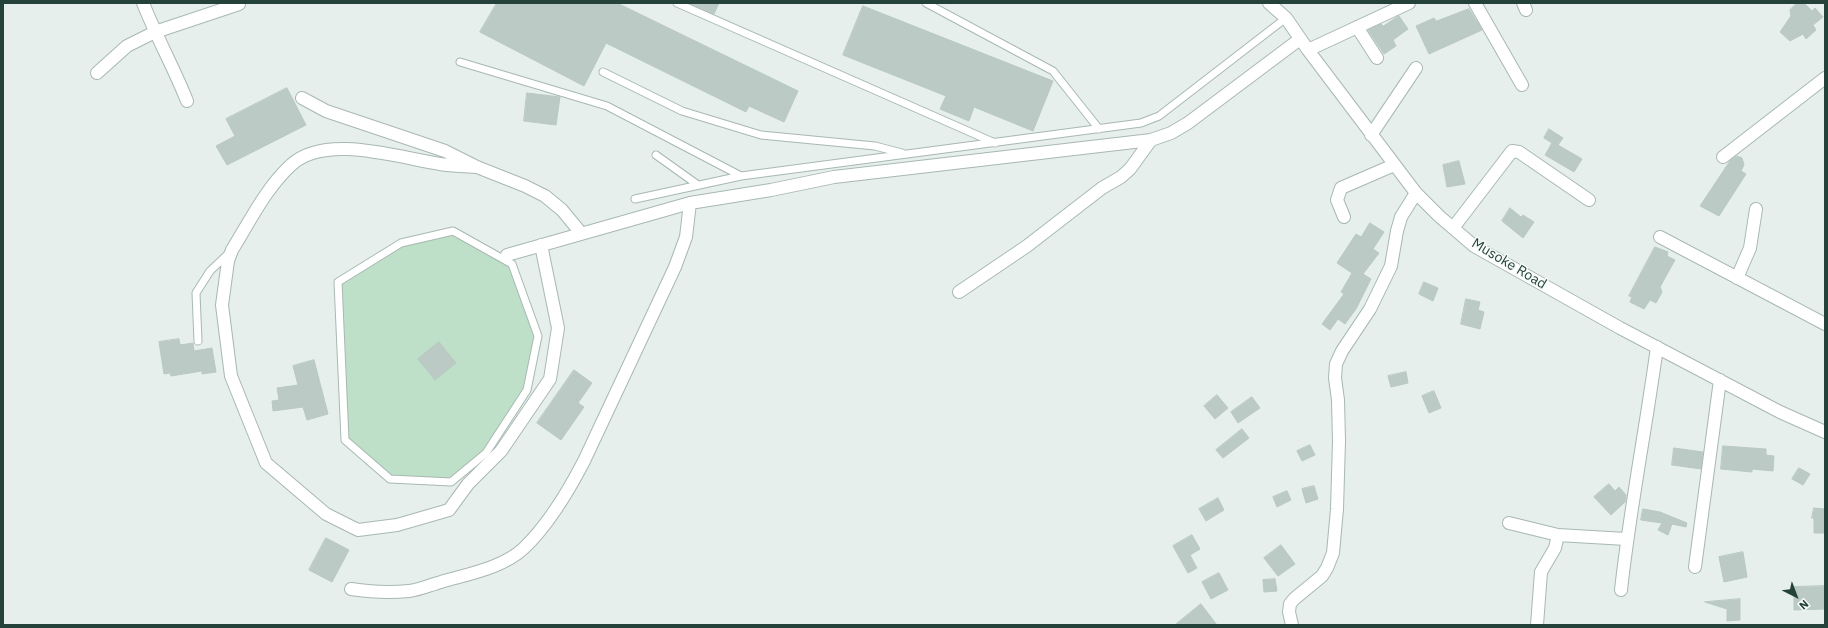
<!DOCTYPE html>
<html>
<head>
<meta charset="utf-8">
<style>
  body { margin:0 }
  #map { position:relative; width:1828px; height:628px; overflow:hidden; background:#e6efeb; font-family:"IBM Plex Sans",sans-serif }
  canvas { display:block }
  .frame { position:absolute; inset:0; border:4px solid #24423a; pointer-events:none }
  .north { position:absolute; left:1776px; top:576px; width:40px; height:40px; -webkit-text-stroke:3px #f7fbf9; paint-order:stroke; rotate:138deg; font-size:11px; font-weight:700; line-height:16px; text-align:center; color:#24423a }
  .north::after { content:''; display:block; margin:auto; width:14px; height:18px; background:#24423a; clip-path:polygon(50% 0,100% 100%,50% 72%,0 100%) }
</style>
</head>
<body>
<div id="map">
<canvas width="1828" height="628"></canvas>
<div class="frame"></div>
<div class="north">N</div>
</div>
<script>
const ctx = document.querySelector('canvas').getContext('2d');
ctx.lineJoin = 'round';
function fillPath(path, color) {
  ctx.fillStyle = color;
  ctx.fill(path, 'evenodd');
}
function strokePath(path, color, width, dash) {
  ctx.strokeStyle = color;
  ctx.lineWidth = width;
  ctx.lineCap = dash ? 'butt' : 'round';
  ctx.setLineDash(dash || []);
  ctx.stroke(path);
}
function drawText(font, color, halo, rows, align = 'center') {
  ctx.font = font + ' "IBM Plex Sans",sans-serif';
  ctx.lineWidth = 3;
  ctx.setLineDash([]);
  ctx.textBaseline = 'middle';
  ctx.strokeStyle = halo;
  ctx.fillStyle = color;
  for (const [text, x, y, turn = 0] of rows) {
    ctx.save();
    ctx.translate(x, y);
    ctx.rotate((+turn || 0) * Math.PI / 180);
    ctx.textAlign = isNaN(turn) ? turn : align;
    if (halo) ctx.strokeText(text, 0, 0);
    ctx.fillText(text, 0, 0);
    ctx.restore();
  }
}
fillPath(new Path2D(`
  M453,231L512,264L538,336L527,390L486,453L451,482L390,479L345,440L338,282L401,243Z`), '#bfe0c8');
const building = new Path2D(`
  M497,3H617L798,91L784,122L749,106L746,112L606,43L584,86L480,32Z
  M689,3H719L714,14Z
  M1797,3H1804L1812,11L1815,8L1823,17L1813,25L1816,30L1806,39L1803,34L1790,41L1780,32L1791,16L1790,10Z
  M863,6L1053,81L1033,131L974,107L969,121L940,109L946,96L843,55Z
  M1469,9L1482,30L1429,54L1416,26L1434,18L1436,21Z
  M1399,16L1408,29L1393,40L1396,46L1384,54L1368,30L1381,24L1383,26Z
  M287,88L306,125L227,165L216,146L235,136L226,119Z
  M527,93L560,97L556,125L524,121Z
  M1549,129L1563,138L1558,145L1582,159L1574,172L1545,155L1552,143L1544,138Z
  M1737,156L1742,158L1744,165L1741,171L1746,174L1719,216L1700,206L1730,161Z
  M1459,161L1465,184L1447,187L1443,165Z
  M1510,208L1521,217L1523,215L1534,222L1523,238L1502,221Z
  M1370,223L1384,232L1373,249L1379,253L1363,274L1371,279L1356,309L1345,324L1338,319L1330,330L1322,324L1344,294L1341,292L1352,273L1337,263L1356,234L1361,237Z
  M1655,247L1668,252L1667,256L1675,260L1660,287L1662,292L1656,303L1650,300L1644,309L1630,302L1632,297L1629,296Z
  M1424,282L1438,288L1433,301L1419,294Z
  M1466,299L1480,302L1478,310L1484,312L1480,329L1461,324Z
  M179,339L180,345L193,343L194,351L212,348L216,372L202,374V371L171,376L170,373L164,374L159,342Z
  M439,342L456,363L435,380L418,359Z
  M314,360L328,414L307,420L303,407L273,411L272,401L279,400L277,388L298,385L293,366Z
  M574,370L592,383L578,403L584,407L561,440L537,423Z
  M1406,372L1408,383L1391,387L1388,376Z
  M1434,391L1441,408L1429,413L1422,396Z
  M1217,395L1228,408L1215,419L1204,406Z
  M1252,397L1260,408L1238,423L1231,412Z
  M1242,429L1249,438L1223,458L1216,450Z
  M1310,445L1315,455L1302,461L1297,451Z
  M1723,446L1766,449V455L1774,456L1773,471L1752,469V472L1721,469Z
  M1674,448L1703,452L1701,469L1672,465Z
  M1799,468L1810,474L1803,485L1792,479Z
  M1609,484L1615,491L1619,487L1626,495L1625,502L1611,515L1594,497Z
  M1314,486L1318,499L1306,503L1302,489Z
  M1287,491L1291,500L1277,507L1273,497Z
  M1218,498L1224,510L1206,521L1199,509Z
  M1814,508L1825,509V533H1814V518H1812Z
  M1643,509L1660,512L1687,523L1686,527L1672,524L1668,535L1658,530L1662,523L1641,520Z
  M1192,535L1200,549L1190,555L1197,568L1188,573L1173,546Z
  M326,538L349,550L332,582L309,570Z
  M1281,545L1295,564L1278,576L1264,558Z
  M1743,552L1747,577L1724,582L1719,557Z
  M1219,573L1228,590L1211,599L1202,582Z
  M1275,579L1277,591L1264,592L1263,580Z
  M1825,586V609L1794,610V587Z
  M1740,599V620L1727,621V609L1705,602Z
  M1201,604L1217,625H1175Z`);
fillPath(building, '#bbcac4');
strokePath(building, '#b8c9c2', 1);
const lane = new Path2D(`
  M677,3L995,143
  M926,3L1053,71L1099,129
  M460,62L607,106L741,176
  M603,72L682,111L761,135L875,146L902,153
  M656,155L698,185
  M635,199L741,176L1141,123L1159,116L1286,18
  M453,231L512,264L538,336L527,390L486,453L451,482L390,479L345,440L338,282L401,243Z
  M198,341L196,293L210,271L229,253`);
const street = new Path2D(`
  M143,3C156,36 174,68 187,101
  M1269,3L1286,18L1308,50L1416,193L1439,216L1474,246L1620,328L1780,412L1825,432
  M1475,3L1522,85
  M1523,3L1526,10
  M1357,27L1377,58
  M1308,50L1409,3
  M97,73L127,46L155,32L239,4
  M302,98L326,111L445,151L477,167L525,186L545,196L562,210L581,233
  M1371,135L1416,68
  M1723,157L1825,78
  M477,167C465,166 452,166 440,164C399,158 326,133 291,165C266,188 250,221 232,250L228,261L222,305L231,376L266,463L326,514L358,530L397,525L449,510L468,484L501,451L550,379L558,328L541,245
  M1344,217L1337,200L1341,188L1394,165
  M1453,228L1512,151L1519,152L1589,200
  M1660,237L1825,324
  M507,255L690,203L771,190L834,177L1151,140L1171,133L1188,123L1300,39
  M1737,278L1750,248L1756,209
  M959,292L1027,246L1102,188L1121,177L1130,169L1151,140
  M1509,523L1558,535
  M1695,567L1720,380
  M351,589C371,592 389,593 409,591C419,590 430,585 441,582C468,574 503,568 524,548C549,524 568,492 584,461L675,267L686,237L690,203
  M1621,590C1630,508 1646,428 1657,347
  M1292,625L1289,612L1290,604L1294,599L1322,576L1327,568L1333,553L1337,509L1339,441L1338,400L1335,378L1336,364L1342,351L1370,309L1391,266L1397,231L1401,217L1416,193
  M1537,625L1541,572L1555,548L1558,535L1626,539`);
strokePath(lane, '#a8b8b2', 9);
strokePath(street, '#a8b8b2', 14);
strokePath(lane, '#fff', 7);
strokePath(street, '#fff', 12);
drawText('14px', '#24423a', '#f7fbf9', [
  ["Musoke Road",1509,264,31]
]);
</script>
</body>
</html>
